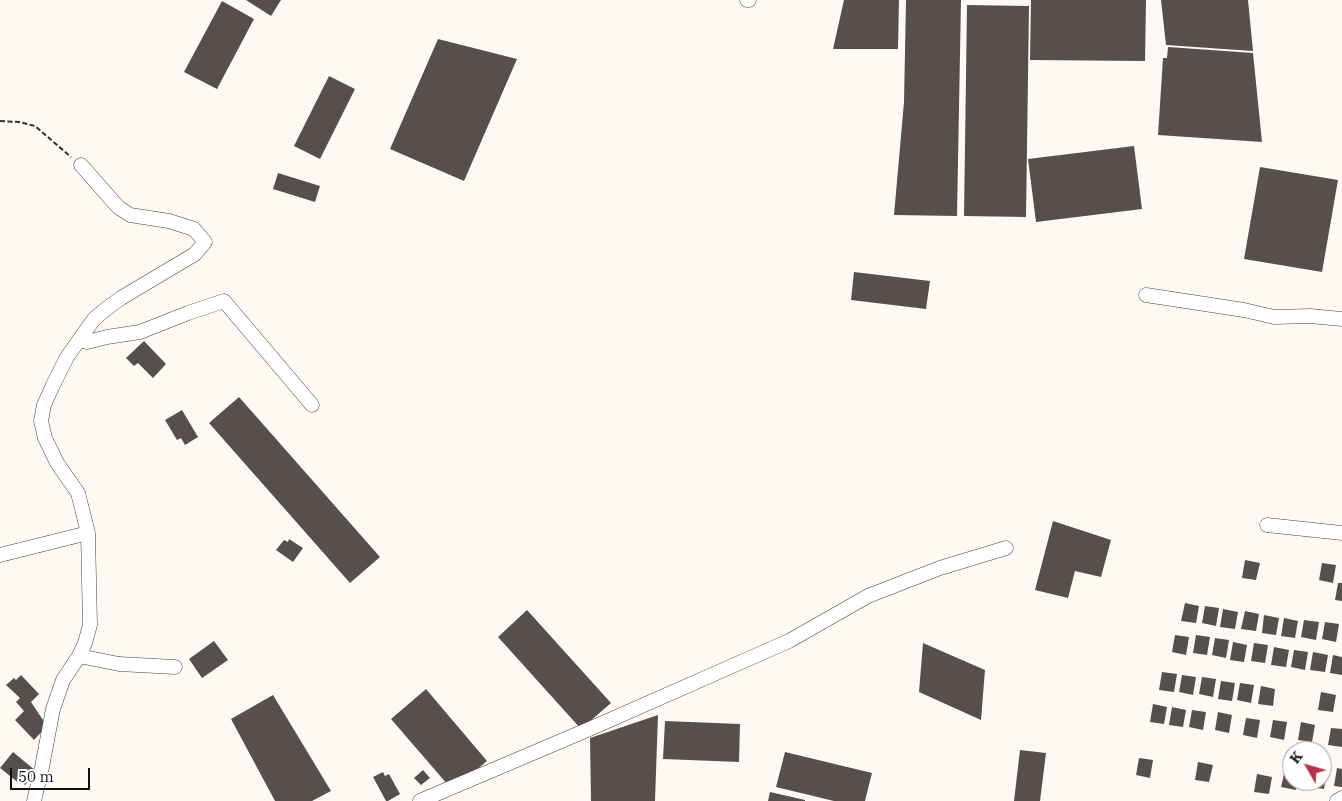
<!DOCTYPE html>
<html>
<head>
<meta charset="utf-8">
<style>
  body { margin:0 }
  #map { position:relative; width:1342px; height:801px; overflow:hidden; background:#fefaf3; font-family:"IBM Plex Serif",serif }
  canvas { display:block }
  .north { position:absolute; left:1282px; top:741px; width:50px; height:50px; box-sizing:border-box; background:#fff; border:1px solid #9f9f9f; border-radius:50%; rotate:308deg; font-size:14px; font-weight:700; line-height:20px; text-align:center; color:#0f0f0f }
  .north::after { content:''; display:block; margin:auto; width:18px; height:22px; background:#b23449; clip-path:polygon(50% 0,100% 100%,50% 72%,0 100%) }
  .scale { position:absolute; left:10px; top:768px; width:80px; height:22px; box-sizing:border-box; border:2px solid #0f0f0f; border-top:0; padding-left:6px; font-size:15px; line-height:18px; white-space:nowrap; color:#0f0f0f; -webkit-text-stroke:4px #fff; paint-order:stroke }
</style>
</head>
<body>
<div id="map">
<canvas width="1342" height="801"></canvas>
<div class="north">K</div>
<div class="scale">50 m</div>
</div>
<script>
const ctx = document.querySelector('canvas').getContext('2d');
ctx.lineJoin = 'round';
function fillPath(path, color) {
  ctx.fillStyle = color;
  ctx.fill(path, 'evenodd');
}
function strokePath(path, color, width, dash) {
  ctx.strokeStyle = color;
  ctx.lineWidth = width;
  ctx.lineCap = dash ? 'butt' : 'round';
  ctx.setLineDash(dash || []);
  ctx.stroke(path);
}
fillPath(new Path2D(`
  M246,0H281L271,16Z
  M844,0H899L898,49H833Z
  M906,0H961L957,216L894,215L904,102Z
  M1031,0H1146L1145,61L1030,60Z
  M1161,0H1248L1253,51L1166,45Z
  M222,1L254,19L217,89L184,72Z
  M967,5L1029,6L1026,217L964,216Z
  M438,39L517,59L464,181L390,149Z
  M1168,47L1253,53L1262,142L1158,135L1163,58H1167Z
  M329,76L355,89L320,159L294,146Z
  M1134,146L1142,209L1036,222L1028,159Z
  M1260,167L1338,180L1322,272L1244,259Z
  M278,173L320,186L315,202L273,189Z
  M854,272L930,281L926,309L851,300Z
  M144,341L166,364L153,378L138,363L134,366L126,358Z
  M239,397L380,557L350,583L209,423Z
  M182,410L198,437L185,445L181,438L177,440L165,420Z
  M1053,521L1111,540L1101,577L1075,571L1068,598L1035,590Z
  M289,539L303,548L293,562L276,550L284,540L288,542Z
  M1245,560L1260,563L1256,580L1242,578Z
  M1322,563L1336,565L1333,583L1319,580Z
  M1338,583H1342V601L1335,600Z
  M1185,603L1199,606L1196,623L1181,621Z
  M1205,606L1219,608L1216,626L1202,623Z
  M1223,609L1238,612L1235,629L1220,627Z
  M527,610L611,703L581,729L498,637Z
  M1245,611L1259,614L1256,631L1241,629Z
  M1264,615L1279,618L1276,635L1262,633Z
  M1284,618L1298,621L1295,638L1281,636Z
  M1304,620L1319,622L1316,640L1301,637Z
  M1325,622L1339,624L1336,642L1322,639Z
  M1175,635L1189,637L1186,655L1172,652Z
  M1196,635L1210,637L1207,655L1193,653Z
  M1215,638L1229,640L1226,658L1212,655Z
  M214,641L228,660L202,678L189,659Z
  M1233,642L1247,645L1244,662L1230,660Z
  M923,643L985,670L981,720L919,692Z
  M1254,643L1268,645L1265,663L1251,661Z
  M1274,647L1289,650L1286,667L1271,665Z
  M1294,650L1308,652L1305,670L1291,667Z
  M1313,652L1328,655L1325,672L1310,670Z
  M1333,655L1342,657V675L1330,673Z
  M1162,672L1177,674L1174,692L1159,690Z
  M21,675L39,694L31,702L47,726L34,740L15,720L24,711L16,702L20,698L6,685L14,678L16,680Z
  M1182,675L1196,677L1193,695L1179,692Z
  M1202,677L1216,679L1213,697L1199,694Z
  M1221,681L1235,683L1232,701L1218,699Z
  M1240,683L1254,685L1251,703L1237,700Z
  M1261,686L1275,689L1273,706L1258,704Z
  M426,689L487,761L461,783L457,777L448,785L391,719Z
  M1321,692L1336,695L1333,712L1318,710Z
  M273,695L331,791L312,801H275L231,719Z
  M1153,704L1167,707L1164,724L1150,722Z
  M1172,707L1186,710L1183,727L1169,725Z
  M1192,710L1206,712L1203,730L1189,727Z
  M1218,712L1232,715L1229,733L1215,730Z
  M658,715L655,801H591L590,738Z
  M1246,718L1260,720L1257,738L1243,735Z
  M1273,720L1287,722L1284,740L1270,737Z
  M665,721L740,724L739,762L663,759Z
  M1301,722L1315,725L1312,742L1298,740Z
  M1331,728L1342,729V747L1328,745Z
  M1020,750L1046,753L1040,801H1014Z
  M13,752L36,771L25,785L21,782L20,784L0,768Z
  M785,752L872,773L865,801H834L776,787Z
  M1139,758L1153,760L1150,778L1136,775Z
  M1198,762L1213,765L1209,782L1195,780Z
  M1337,768L1342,769V787L1334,786Z
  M423,770L430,778L421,785L414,778Z
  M1285,770L1292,771V781H1297L1296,790L1281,787Z
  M1322,771L1327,772L1324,789L1310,787L1311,781H1322Z
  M383,772L385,776L389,774L400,794L388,801H386L373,777Z
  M1257,774L1272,777L1269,794L1254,792Z
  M770,792L805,800V801H768Z`), '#574f4d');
const minor = new Path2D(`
  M747,0H749
  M1146,295L1244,310L1274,317L1310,316L1342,319
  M79,340L87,342L107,337L140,332L188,313L224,301L312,405
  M1267,525L1342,533
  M0,555L88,533
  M79,656L119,664L175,667
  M34,801L42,767L53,709L63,680L79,656L85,643L90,625L88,533L78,493L57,463L45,438L41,421L44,405L53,385L67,357L94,319L106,309L121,298L195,254L205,242L194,229L169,221L130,215L118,207L81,165
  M420,801L587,730L789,641L868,596L940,568L1006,548
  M1337,801L1342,798`);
strokePath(minor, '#424242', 15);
strokePath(new Path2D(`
  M0,121L19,122L35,126L71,157`), '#313131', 2, [5, 2.5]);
strokePath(minor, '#fff', 14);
</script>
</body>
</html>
